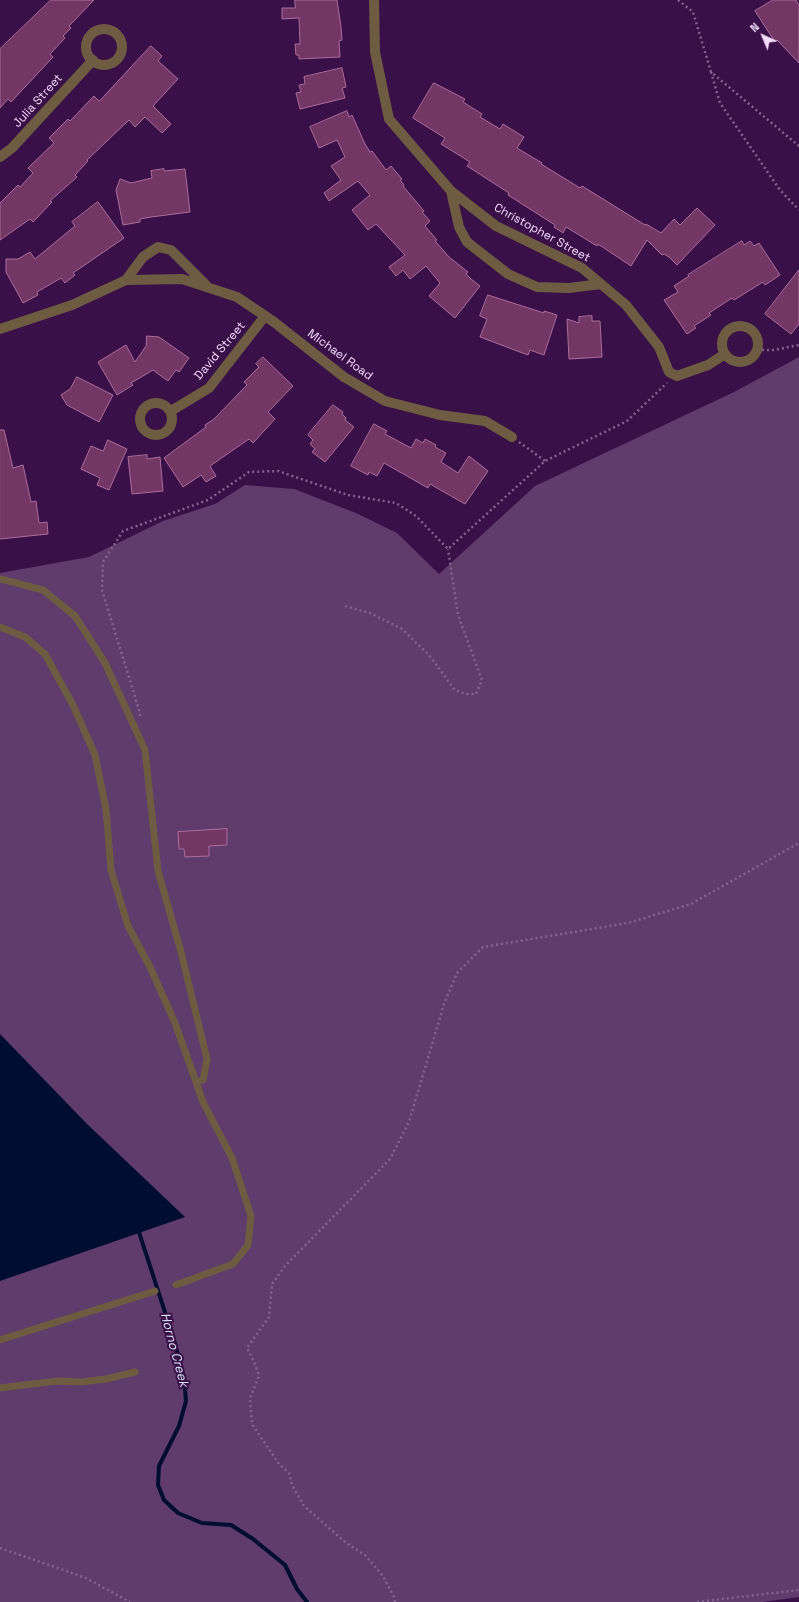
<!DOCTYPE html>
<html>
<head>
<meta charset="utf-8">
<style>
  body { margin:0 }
  #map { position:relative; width:799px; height:1602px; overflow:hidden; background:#391047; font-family:"Space Grotesk",sans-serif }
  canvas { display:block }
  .north { position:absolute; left:743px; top:16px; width:40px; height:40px; -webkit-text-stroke:3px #391047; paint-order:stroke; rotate:316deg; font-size:11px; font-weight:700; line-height:16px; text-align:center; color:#f3dbfc }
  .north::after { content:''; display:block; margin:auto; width:14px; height:18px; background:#f3dbfc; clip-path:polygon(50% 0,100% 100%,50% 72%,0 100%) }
</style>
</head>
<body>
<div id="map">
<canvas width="799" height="1602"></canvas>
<div class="north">N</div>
</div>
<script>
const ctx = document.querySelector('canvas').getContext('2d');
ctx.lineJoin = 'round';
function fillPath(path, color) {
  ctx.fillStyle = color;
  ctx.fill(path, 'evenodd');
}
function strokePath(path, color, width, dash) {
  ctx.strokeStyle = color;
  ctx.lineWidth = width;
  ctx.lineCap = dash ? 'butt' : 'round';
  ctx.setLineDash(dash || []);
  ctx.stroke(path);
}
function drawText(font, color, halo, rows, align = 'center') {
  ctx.font = font + ' "Space Grotesk",sans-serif';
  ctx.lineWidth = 4;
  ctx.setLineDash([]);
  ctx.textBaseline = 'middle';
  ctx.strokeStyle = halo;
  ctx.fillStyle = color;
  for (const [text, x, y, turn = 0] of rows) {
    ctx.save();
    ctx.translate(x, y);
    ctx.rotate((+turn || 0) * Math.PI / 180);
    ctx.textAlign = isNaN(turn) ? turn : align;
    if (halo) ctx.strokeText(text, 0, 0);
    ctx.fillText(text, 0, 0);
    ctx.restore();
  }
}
fillPath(new Path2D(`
  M799,357V1597L762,1602H0V573L89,557L163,521L215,504L245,485L294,489L356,513L397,533L439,574L535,486L734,392Z`), '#5f3c6c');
fillPath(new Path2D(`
  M0,1034L87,1124L185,1217L0,1281Z`), '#000d32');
strokePath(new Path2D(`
  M138,1229L174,1340L184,1378L186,1401L179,1426L159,1466L158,1485L164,1500L178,1513L202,1523L231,1525L253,1539L285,1565L297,1589L307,1602`), '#000d32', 4);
const building = new Path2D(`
  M51,0H94L69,26L71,28L63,36L65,38L50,54L53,57L11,102L8,99L0,108V49Z
  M295,0H337L341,27L342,40L339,41L340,57L299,59V55H296L295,44H300L299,18L282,19V8H295Z
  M773,0H796L799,5V63L777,40L775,42L755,11Z
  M151,46L162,56L158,61L178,79L153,106L171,124L162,133L145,117L135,127L129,120L87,160L88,161L75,175L77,177L50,201L52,202L33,222L30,219L0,240V203L18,185L20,187L33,173L28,168L54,143L49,138L68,119L70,121L94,96L99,101Z
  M342,68L346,87L342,88L345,98L300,109L296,93L301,92L299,85L305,84L304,77Z
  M434,83L465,99L463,102L482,114L480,117L500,129L503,124L524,137L517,148L542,163L541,164L580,188L582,186L645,225L646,224L661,233L674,219L680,225L697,208L715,225L677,265L669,257L664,254L662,255L647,240L631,266L598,244L597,246L566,227L563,233L554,227L555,225L508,195L509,193L467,166L470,162L441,144L445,138L413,118Z
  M347,111L349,117L352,115L365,144L370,152L372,151L386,170L391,166L402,179L400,180L404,185L403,186L424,211L422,212L430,221L425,226L437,240L435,241L449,257L468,272L466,274L471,279L480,286L455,318L429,296L440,283L426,266L410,279L403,270L396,276L389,267L405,255L376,224L368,230L352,210L370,195L358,181L329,201L324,193L341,180L331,166L345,157L337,140L319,148L310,127Z
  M164,169V171L185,169L190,212L151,217L140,219V222L123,225L116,190L120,179L131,183L152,178L151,171Z
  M98,202L124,238L73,273L75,275L65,283L61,278L37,292L38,295L23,303L6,272V259H18L30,252L35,259L75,226L72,222Z
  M742,241L744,245L750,241L754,246L759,243L780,275L765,285L763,282L734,300L732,298L709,313L711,315L694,326L696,328L687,334L664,300L678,292L674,286L689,276L688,275Z
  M799,270V324L791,334L765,314Z
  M488,295L544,313V311L557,315L544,355L530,350L528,355L480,337L487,319L480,316Z
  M592,316V321H600L602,357L569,359L567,319L579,323V317Z
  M147,336L159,337L189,358L179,372L176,370L168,381L153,370L131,383L133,385L117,395L98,362L126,345L135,362L146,346Z
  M263,357L293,386L268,412L275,419L253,443L249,439L210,466L216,476L206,482L201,475L183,487L164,458L206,427L205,425L214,419L247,385L244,382L259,367L256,364Z
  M77,377L113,395L99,422L67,405L61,395L70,389Z
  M333,405L343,412L342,414L346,418L345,420L354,427L325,462L312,452L315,449L310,444L313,440L308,435Z
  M374,424L387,431L385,434L411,448L416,439L423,443L425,439L436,445L435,447L446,453L441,462L458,473L469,456L488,471L465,504L430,484L428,488L384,463L377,476L369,472L368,475L351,466Z
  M0,430H4L13,468L23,465L31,502L36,501L39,523L47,522L48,534L0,539Z
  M108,440L127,449L109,490L97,485L100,478L81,469L91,446L103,451Z
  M147,455V459L160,457L163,491L132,494L128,457Z
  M227,829V845L209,846V856L185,857L184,849H179L178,832Z`);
fillPath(building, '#723764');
strokePath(building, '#ac6d9c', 1);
strokePath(new Path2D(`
  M678,0L693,12L711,72L799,146
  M711,72L720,103L780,190L799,210
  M757,350H774L799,345
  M519,442L545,461
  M345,606L370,613L402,629L429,655L455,690L466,694H476L482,680L458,615L448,549
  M140,716V713L102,590L103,562L123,531L208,500L249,472L278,471L348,495L396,503L416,516L448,549L545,461L627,421L667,383
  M0,1548L86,1578L130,1602
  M395,1602L394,1597L383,1576L366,1556L345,1542L304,1506L292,1485L289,1473L279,1464L252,1424L250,1398L259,1376L255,1364L247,1348L269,1317L272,1284L285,1266L390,1159L409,1122L444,1004L457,973L483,947L628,923L691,904L799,843
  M697,1602L799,1590`), '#856391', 2.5, [2, 3]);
strokePath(new Path2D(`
  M0,579L43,590L75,616L105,663L145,750L158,871L181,952L207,1059L203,1080L196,1082L203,1102L232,1158L251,1216L248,1245L233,1264L176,1285
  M0,627L25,637L45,654L73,705L95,755L106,809L111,870L128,926L150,967L175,1023L196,1082
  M0,1340L155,1291
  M0,1388L57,1381L81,1382L106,1379L135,1372`), '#6d5c42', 7);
strokePath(new Path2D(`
  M374,0L375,52L389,119L451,191L496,226L582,268L626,305L659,347L669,372L677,376L708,365L725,354
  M86 47a18 18 0 1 1 36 0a18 18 0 1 1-36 0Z
  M0,157L12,148L93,60
  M451,191L459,227L467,242L508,274L537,287L569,288L601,284
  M126,280L143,257L158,247L171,250L206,285
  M722 344a18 18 0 1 1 36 0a18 18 0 1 1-36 0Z
  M0,329L72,305L126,280L182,279L237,297L274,322L344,377L385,401L440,415L485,421L512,437
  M140 419a16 16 0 1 1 32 0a16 16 0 1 1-32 0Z
  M171,411L209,388L265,316`), '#6d5c42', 10);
drawText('12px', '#f3dbfc', '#391047', [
  ["Julia Street",38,101,-48],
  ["Christopher Street",542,233,29],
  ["David Street",220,351,-50],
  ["Michael Road",340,355,36]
]);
drawText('italic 13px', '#d8e4f5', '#391047', [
  ["Horno Creek",174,1350,75]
]);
</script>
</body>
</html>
